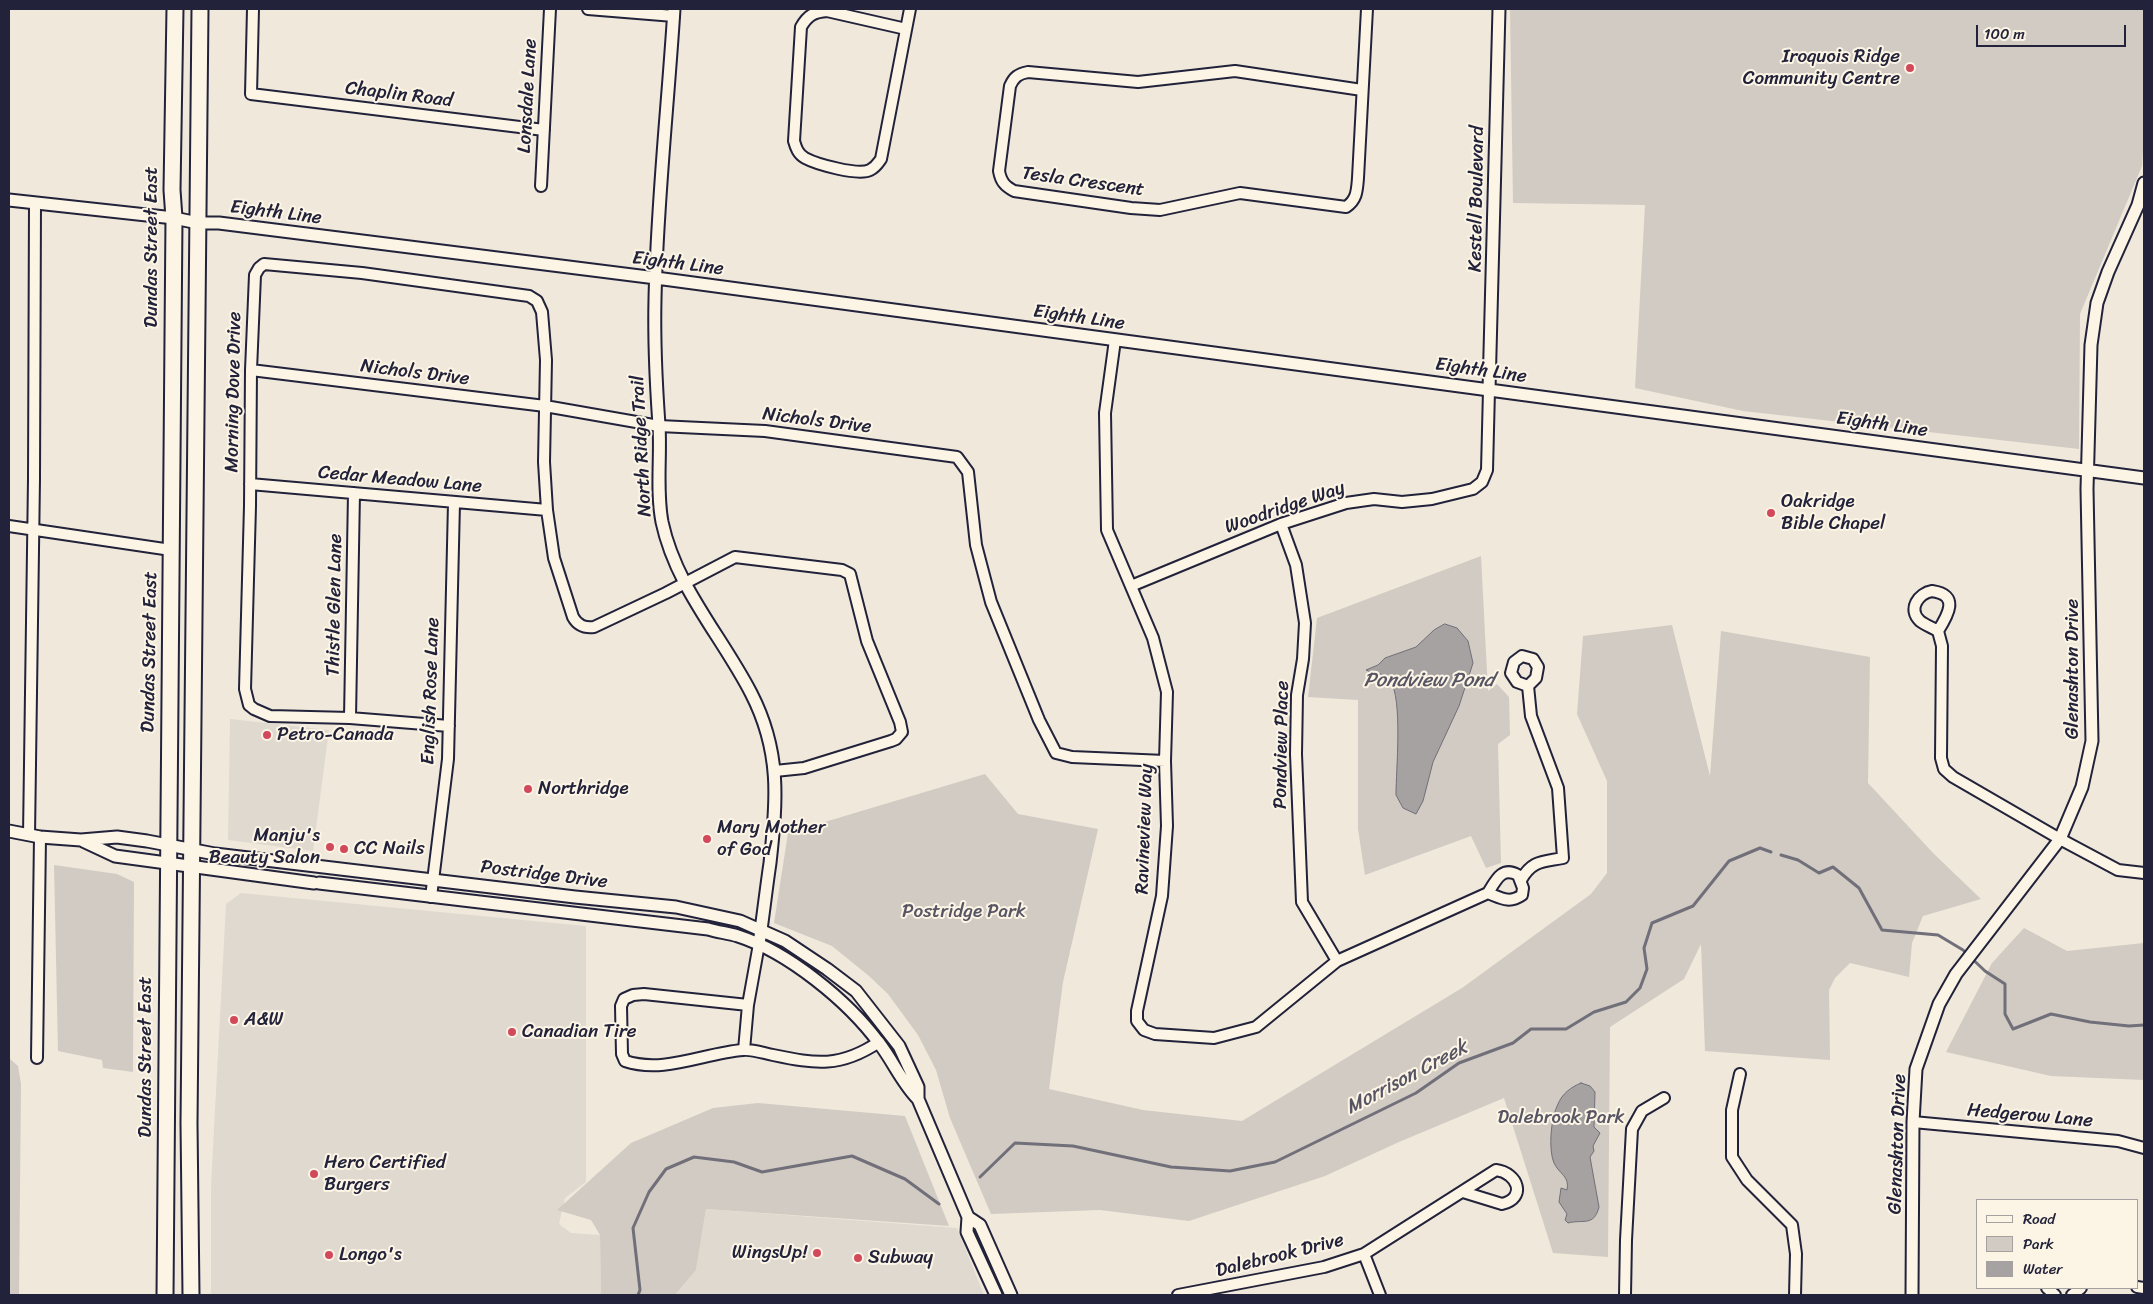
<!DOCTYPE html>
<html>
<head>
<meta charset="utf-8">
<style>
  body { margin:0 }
  #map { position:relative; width:2153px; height:1304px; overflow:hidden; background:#efe8db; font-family:Sriracha,sans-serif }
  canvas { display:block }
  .frame { position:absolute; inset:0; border:10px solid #22223b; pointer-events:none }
  .legend { position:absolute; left:1976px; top:1199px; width:162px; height:90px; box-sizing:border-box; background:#fcf5e5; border:1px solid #a5a1a1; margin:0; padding:6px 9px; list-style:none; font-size:15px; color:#22223b }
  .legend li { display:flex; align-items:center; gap:10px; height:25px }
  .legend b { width:25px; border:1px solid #a5a1a1 }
  .scale { position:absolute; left:1976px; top:25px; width:150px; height:22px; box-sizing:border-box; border:2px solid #22223b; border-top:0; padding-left:6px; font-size:15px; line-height:18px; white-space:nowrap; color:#22223b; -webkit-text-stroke:4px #fcf5e5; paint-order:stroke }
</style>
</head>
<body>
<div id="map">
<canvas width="2153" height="1304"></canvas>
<div class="frame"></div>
<ul class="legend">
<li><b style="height:6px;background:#fcf5e5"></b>Road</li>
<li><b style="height:14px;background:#d1cbc3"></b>Park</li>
<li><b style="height:14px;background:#a6a2a2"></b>Water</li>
</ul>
<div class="scale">100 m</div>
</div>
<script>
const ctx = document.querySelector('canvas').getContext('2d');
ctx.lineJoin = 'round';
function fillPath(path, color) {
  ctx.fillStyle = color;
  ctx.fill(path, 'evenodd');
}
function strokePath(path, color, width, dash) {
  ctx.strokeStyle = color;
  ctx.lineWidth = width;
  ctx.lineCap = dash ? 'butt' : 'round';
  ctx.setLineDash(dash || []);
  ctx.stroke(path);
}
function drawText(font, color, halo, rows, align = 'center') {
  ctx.font = font + ' Sriracha,sans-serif';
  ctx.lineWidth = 4;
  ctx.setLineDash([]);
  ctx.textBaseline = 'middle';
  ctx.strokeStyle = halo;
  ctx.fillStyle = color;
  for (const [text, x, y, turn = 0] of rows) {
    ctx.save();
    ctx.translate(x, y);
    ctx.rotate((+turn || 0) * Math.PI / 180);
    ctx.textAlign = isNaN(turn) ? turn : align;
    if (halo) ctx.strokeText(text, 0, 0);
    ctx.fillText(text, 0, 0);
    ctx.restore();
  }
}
fillPath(new Path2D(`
  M230,719L329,730L313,851L228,840Z
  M241,893L586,926V1182L565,1198L559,1224L571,1233L600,1235L601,1295H211V1185L226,904Z
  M706,1209L957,1228L984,1295H675L696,1270Z`), '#e0d9cf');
fillPath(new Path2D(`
  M1510,9H2144V136L2142,166L2080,314L2079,449L1743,411L1635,388L1645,205L1513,203Z
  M1481,556L1488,691L1497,684L1509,697L1510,735L1498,744L1501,863L1486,868L1471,836L1365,875L1358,829V700L1308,697L1317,618Z
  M1672,625L1710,776L1721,631L1870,657L1868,783L1934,854L1981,899L1923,916L1912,943L1909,977L1850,963L1835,978L1829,990L1830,1060L1705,1051L1701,944L1684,979L1610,1027L1608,1257L1553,1253L1504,1098L1399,1142L1325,1176L1189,1221L1100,1210L991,1214L950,1118L936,1070L918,1035L888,994L869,976L832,946L774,923L788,833L985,774L1018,814L1098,829L1063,982L1049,1089L1143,1110L1242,1121L1462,988L1591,894L1607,873V781L1577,714L1583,636Z
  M54,865L117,874L134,882L133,1072L103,1068L102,1060L58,1051Z
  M2024,928L2067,951L2144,943V1080L2051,1076L1946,1052L1992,963Z
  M9,1058L18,1066L21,1084L19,1295H9Z
  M758,1103L905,1116L949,1226L706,1209L696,1270L675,1295H601L600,1235L591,1220L557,1210L631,1143L713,1108Z`), '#d1cbc3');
const water = new Path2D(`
  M1445,624L1457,628L1468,641L1473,663L1459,706L1433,762L1423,801L1416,814L1403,808L1396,795C1396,770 1403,699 1390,680C1384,672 1373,674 1366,670L1378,665L1385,658L1416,647L1434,630Z
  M1581,1083L1590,1086L1595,1092L1594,1127L1600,1133L1593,1146L1594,1151L1590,1157L1599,1207C1594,1227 1583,1219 1568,1223L1565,1220L1567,1214L1559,1202L1561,1188L1567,1190C1570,1176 1559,1174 1554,1163C1548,1149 1551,1117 1558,1104C1562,1094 1571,1087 1581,1083Z`);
fillPath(water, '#a6a2a2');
strokePath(water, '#716f79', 1);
strokePath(new Path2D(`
  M1781,855L1798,860L1819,873L1833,867L1859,888L1882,930L1938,935L1963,950L1985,971L2005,984V1014L2013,1029L2051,1014L2090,1022L2129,1026L2144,1025
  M980,1177L1015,1143L1073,1146L1171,1167L1230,1171L1275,1162L1416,1093L1459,1063L1513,1043L1531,1029H1566L1594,1012L1626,1002L1640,988L1647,969L1644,948L1652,923L1693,906L1729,861L1760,848L1771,852
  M638,1295L640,1290L633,1228L649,1192L666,1169L694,1157L734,1162L762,1172L852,1156L905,1179L939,1204`), '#716f79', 3);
const minor = new Path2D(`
  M253,9L251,94L544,130
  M588,9L674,16
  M906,29L827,11C814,12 808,15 801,27L794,141C796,148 798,154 805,158C816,164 858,176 870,170C876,167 878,163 881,159L910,9
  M1362,90L1235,71L1138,82L1028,72C1018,74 1014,77 1010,86L999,171C1001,182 1005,186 1014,191L1131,208L1160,210L1240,193L1346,207C1357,200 1357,190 1358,178L1367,9
  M541,186L550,9
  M1115,340L1105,413L1107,530L1153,638L1167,692L1165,761L1167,826L1162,896L1137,1011V1021L1144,1030L1155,1034L1214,1038L1256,1027L1337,961L1488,893C1496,880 1502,866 1518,875L1523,888L1522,895C1509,904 1501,898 1488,893
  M251,370L545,406L659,426L765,431L957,457L968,472L976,545L991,602L1039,720L1056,753L1072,757L1165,761
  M250,484L547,510
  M1281,524L1296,565L1305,623L1303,659L1297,695L1296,754L1302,902L1337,961
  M9,526L171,550
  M1131,586L1281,524L1346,503L1374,499L1402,502L1432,499L1473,489L1482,482L1487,470L1489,390
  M1932,591C1960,595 1948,615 1938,631C1933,628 1925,625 1920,621C1907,609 1919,593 1932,591Z
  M1938,631L1942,646L1941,758L1944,769L1953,777L2060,839L2118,870L2144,873
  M1522,656L1533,659L1538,667L1536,678L1528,686L1517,682L1511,673L1514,662Z
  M350,718L354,493
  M449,726L350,718L270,716L254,709L249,705L245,689L250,506L251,370L255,275L259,268L264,264L362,273L529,296L537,301L542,312L546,360L544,462L547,510L554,558L573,617C578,626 585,628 594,627L666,593L735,557L842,570L850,574L867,641L900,722L902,732L896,739L891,741L804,768L775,771
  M29,835L34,479L35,203
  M1521,880C1532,860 1543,862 1563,858L1558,788L1531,716L1528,686
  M431,897L448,759L454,503
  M748,1005L644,994L633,995L624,999L621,1006L622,1054L625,1061C664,1074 704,1053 743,1050C752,1049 763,1053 773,1055C816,1064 840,1068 879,1042
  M744,1050L748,1005L759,944
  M37,1058L40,837
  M1740,1074L1732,1110V1157L1747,1180L1792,1225L1796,1254L1795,1295
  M1913,1122L2118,1141L2144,1148
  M1364,1254L1380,1295
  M2137,1287L2144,1288
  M2047,1288L2055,1295
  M1178,1295L1324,1267L1364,1254L1496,1170C1518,1173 1527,1198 1502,1204L1463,1192
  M1625,1295L1626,1240L1632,1129L1642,1111L1664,1098
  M2072,1295L2081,1288`);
const tertiary = new Path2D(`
  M674,9C668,105 657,202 655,299C654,341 656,383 659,425C661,457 656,490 662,522C676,587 721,635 751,693C781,751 777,800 770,863C766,890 763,917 759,944
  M9,200L174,218L198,223H219L656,278L2144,478
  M1489,390L1499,9
  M9,831L40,837L81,840L117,837L147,841L215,854L575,897L676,907L740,921L785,941L827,969L856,991L899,1046L918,1087V1099
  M83,841L115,856L314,883
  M319,883L708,929C718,932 728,933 738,936C788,952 848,1001 879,1043C893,1061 902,1083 918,1099L968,1217L967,1232L996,1295
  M968,1217L980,1225L1011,1295
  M1912,1295L1913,1122L1916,1069L1939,1004L1956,974L2060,839L2082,787L2092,741L2087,489L2091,345L2097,303L2108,272L2138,205L2144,183`);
const primary = new Path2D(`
  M165,1295L174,218L172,190L175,9
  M191,1295L189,1123L200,9`);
strokePath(minor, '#22223b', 14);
strokePath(tertiary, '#22223b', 15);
strokePath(primary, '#22223b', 19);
strokePath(minor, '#fcf5e5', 10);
strokePath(tertiary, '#fcf5e5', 11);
strokePath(primary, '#fcf5e5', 15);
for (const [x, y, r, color] of [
  [1910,68,5,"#d1495b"],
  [1771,513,5,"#d1495b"],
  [267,735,5,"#d1495b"],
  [528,789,5,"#d1495b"],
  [707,839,5,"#d1495b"],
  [330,847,5,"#d1495b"],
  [344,849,5,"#d1495b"],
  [234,1020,5,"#d1495b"],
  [512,1032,5,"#d1495b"],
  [314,1174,5,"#d1495b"],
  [817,1253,5,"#d1495b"],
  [329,1255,5,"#d1495b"],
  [858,1258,5,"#d1495b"]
]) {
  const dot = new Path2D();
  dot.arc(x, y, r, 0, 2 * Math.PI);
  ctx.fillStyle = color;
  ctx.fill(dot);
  strokePath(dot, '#fcf5e5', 2);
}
drawText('19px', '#22223b', '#fcf5e5', [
  ["Iroquois Ridge",1900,57,"right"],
  ["Community Centre",1900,79,"right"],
  ["Oakridge",1781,502],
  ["Bible Chapel",1781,524],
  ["Petro-Canada",277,735],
  ["Northridge",538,789],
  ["Mary Mother",717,828],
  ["of God",717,850],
  ["Manju's",320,836,"right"],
  ["Beauty Salon",320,858,"right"],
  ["CC Nails",354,849],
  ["A&W",244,1020],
  ["Canadian Tire",522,1032],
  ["Hero Certified",324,1163],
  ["Burgers",324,1185],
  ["WingsUp!",807,1253,"right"],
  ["Longo's",339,1255],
  ["Subway",868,1258]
], 'left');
drawText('19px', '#22223b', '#fcf5e5', [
  ["Chaplin Road",399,95,7],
  ["Lonsdale Lane",528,96,-87],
  ["Tesla Crescent",1083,182,8],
  ["Kestell Boulevard",1477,199,-89],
  ["Eighth Line",276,213,7],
  ["Dundas Street East",152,247,-90],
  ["Eighth Line",678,264,7],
  ["Eighth Line",1079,318,8],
  ["Eighth Line",1481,371,8],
  ["Nichols Drive",415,373,7],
  ["Morning Dove Drive",234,392,-89],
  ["Nichols Drive",817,421,7],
  ["Eighth Line",1882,425,8],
  ["North Ridge Trail",642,446,-93],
  ["Cedar Meadow Lane",400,480,5],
  ["Woodridge Way",1285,508,-19],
  ["Thistle Glen Lane",335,605,-89],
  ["Dundas Street East",150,652,-89],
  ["Glenashton Drive",2073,669,-90],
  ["English Rose Lane",431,691,-88],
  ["Pondview Place",1282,745,-89],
  ["Ravineview Way",1145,829,-88],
  ["Postridge Drive",544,875,7],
  ["Dundas Street East",146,1057,-90],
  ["Hedgerow Lane",2030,1116,5],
  ["Glenashton Drive",1898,1144,-88],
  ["Dalebrook Drive",1280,1256,-14]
]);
drawText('19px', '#575564', '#fcf5e5', [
  ["Postridge Park",964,912],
  ["Dalebrook Park",1561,1118]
]);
drawText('italic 20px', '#575564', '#fcf5e5', [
  ["Pondview Pond",1429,681],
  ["Morrison Creek",1407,1078,-28]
]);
</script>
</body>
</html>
